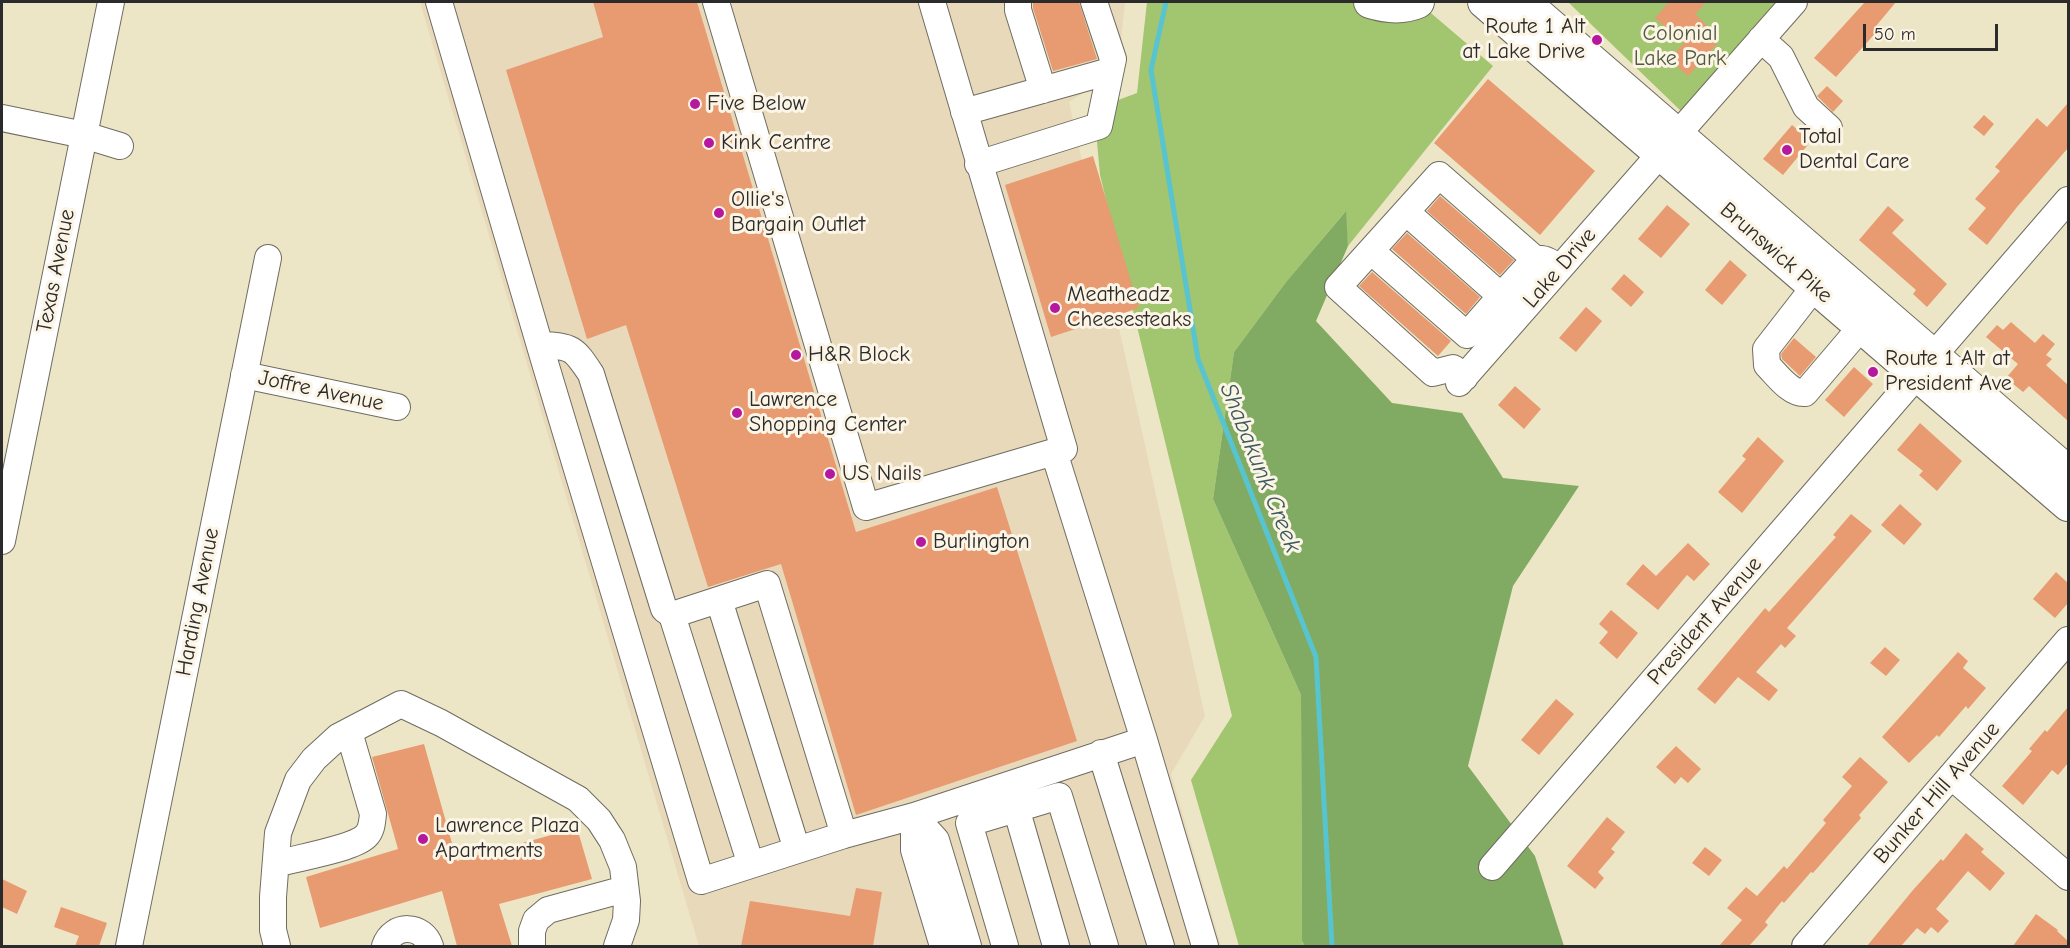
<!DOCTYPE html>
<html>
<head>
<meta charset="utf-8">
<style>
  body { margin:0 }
  #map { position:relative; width:2070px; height:948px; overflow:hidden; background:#ede6c6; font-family:"Comic Neue",sans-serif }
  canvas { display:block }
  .frame { position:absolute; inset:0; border:3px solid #2b2b2b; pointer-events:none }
  .scale { position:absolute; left:1863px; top:24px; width:135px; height:27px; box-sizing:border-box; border:3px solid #2b2b2b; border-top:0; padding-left:8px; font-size:18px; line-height:21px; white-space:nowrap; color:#2b2b2b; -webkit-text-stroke:4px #fcf5e5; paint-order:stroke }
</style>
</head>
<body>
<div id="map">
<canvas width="2070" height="948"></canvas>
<div class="frame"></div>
<div class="scale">50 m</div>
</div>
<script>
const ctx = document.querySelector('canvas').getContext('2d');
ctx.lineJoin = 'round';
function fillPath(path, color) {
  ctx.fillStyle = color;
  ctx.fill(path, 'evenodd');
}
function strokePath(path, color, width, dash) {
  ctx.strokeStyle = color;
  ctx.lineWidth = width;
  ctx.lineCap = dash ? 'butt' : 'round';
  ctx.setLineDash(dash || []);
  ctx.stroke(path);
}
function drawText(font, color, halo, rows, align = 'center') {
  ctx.font = font + ' "Comic Neue",sans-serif';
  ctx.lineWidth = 6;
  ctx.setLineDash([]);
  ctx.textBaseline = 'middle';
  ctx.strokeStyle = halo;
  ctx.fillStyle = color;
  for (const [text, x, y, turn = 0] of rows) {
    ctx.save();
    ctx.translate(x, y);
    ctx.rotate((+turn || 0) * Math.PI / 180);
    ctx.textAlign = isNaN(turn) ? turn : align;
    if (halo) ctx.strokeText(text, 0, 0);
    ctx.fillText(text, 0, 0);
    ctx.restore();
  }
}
fillPath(new Path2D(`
  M420,2H1125L1118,71L1069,102L1205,716L1171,774L1221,946H699Z`), '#e8d9ba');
fillPath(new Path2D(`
  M1147,2H1418L1493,66L1348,246L1345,212L1286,282L1234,352L1213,499L1301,695L1302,941L1305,946H1239L1191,780L1232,716L1100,175L1094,109L1137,93Z
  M1568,2H1782L1683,113Z`), '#a2c56f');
fillPath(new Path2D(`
  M1346,211L1348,246L1316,321L1392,403L1462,413L1503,478L1579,486L1513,586L1468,766L1535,856L1564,946H1305L1302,941L1301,695L1213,499L1234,352L1286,282Z`), '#81aa62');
strokePath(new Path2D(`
  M1166,2L1151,70L1198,359L1316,657L1332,946`), '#58c4d0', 5);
fillPath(new Path2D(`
  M593,2H697L856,532L997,487L1077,741L856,815L781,564L708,587L626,325L587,339L506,70L603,37Z
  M1033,2H1079L1097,59L1053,71L1033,8Z
  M1669,2H1706L1695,14L1718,36L1713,41L1717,44L1688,76L1669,59L1684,43L1655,18Z
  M1865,2H1896L1876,26L1879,29L1836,77L1814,58Z
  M1488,79L1595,171L1540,235L1434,143Z
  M1827,86L1843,101L1833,112L1817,96Z
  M2068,103V148L2017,207L1987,245L1968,229L1986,208L1975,199L2000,171L1995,167L2037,118L2047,127Z
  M1984,115L1994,124L1984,136L1973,127Z
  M1792,125L1811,141L1783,175L1763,159Z
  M1093,156L1139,308L1051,337L1005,185Z
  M1440,196L1514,260L1500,275L1427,211Z
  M1667,205L1690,224L1661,258L1638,239Z
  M1888,206L1904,220L1892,233L1947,284L1927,307L1913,294L1916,290L1859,240Z
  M1407,233L1480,297L1466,314L1392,249Z
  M1730,260L1747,275L1722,305L1705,290Z
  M1372,272L1451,341L1438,356L1359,286Z
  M1624,274L1644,292L1631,307L1611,289Z
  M1586,307L1602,321L1576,352L1559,338Z
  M2011,322L2035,343L2043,334L2055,344L2046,355L2052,359L2046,365L2068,385V421L2029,386L2023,392L2006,378L2018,364L1986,337L1997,325L2003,330Z
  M1794,338L1816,357L1800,376L1782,359L1781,354Z
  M1854,367L1873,384L1844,417L1825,400Z
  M1515,386L1541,409L1524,429L1498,405Z
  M1920,423L1962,461L1937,491L1919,475L1923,471L1897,450Z
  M1758,437L1784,461L1742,513L1718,492L1746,459L1742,456Z
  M1900,504L1922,524L1904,545L1881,525Z
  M1851,514L1872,531L1787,628L1796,636L1785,648L1781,644L1756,672L1778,690L1769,701L1738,677L1715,704L1697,689L1765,608L1769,612L1836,537L1833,535Z
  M1688,543L1710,564L1694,581L1687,575L1658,610L1626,584L1643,564L1656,576Z
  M2056,572L2068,583V603L2055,618L2033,599Z
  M1611,610L1638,633L1617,659L1599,643L1608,632L1599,624Z
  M1885,647L1900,660L1886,676L1870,663Z
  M1958,652L1968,661L1963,668L1986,688L1968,709L1966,706L1939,737L1937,735L1909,763L1882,737Z
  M1556,699L1574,714L1539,755L1521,740Z
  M2068,707V763L2058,775L2052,770L2023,805L2002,786L2032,751L2029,749L2045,730L2047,732Z
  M424,744L457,861L577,828L592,879L499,904L512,946H457L442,891L320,928L306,877L398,849L372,757Z
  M1676,746L1701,769L1688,783L1681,777L1675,784L1656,767Z
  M1860,757L1888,782L1859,815L1861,818L1813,873L1811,872L1784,903L1782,901L1765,922L1768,925L1749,946H1719L1742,920L1727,908L1746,887L1757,896L1784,866L1787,869L1826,823L1823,820L1852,786L1842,777Z
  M1607,817L1625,832L1611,849L1615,852L1598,872L1604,878L1595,889L1567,866Z
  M1966,833L1984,849L1981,852L2005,873L1990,891L1968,871L1936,909L1949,921L1938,933L1931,927L1925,934L1917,928L1901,946H1867L1913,890L1941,859L1943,861Z
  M1705,847L1722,860L1709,876L1692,863Z
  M2,879L27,891L17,914L2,907Z
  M856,888L882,892L873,946H741L750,901L850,916Z
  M61,907L107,923L99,946H75L79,936L54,927Z
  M2036,914L2058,930L2057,931L2068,941V946H2013Z`), '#e89a71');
const minor = new Path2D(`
  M439,2L545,363L701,881L844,835L914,816L1144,740L1054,452
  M716,2L866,507L1064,449L932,2
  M1018,2V10L1043,90
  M1761,39L1781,57L1806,107L1829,128
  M964,112L1110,71
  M2,118L84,135L120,146
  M1677,135L1794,2
  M978,164L1099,126L1113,59L1094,2
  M1371,251L1467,335L1501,296L1406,212
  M1815,286L1766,349L1767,365C1777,375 1790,394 1805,393L1862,326
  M1501,296L1535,259
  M540,345C572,346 574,348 591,374L664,609L672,615L751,865
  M1934,355L2068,200
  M244,375L397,407
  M1465,377L1453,368L1433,373L1338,287L1439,175L1535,259C1546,258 1551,262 1559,269
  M1459,383L1661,153
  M2,541L111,2
  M719,600L797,850
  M672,615L767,584L844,835
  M1144,740L1205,946
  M1101,753L1161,946
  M1951,776L2068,877
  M1012,794L1056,946
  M914,816L936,840L968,946
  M914,816V850L943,946
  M276,864C296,858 353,849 366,836C372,830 372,822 373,814L349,732
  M1492,867L1918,374
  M129,946L268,258
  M277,946L273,930V897L278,833L298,780L314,759L338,737L401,704L441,723L578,799L599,820L612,840L623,867L627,901L626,920L617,946
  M385,946C393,923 423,924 430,946
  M532,946V931L536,920L548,910L625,889
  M1005,946L969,823L1059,796L1105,946
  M1805,946L2068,640`);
const major = new Path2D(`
  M1370,2C1386,7 1402,9 1418,2
  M1484,2L2068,505
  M1524,2L2068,472`);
strokePath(minor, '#6f6c61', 28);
strokePath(major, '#6f6c61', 34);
strokePath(minor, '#fff', 26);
strokePath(major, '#fff', 32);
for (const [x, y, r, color] of [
  [1597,40,6,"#b5179e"],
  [695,104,6,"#b5179e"],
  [709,143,6,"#b5179e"],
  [1787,150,6,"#b5179e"],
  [719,213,6,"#b5179e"],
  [1055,308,6,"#b5179e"],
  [796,355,6,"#b5179e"],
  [1873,372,6,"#b5179e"],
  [737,413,6,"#b5179e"],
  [830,474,6,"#b5179e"],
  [921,542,6,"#b5179e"],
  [423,839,6,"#b5179e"]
]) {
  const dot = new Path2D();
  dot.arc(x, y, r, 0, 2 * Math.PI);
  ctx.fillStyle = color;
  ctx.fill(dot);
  strokePath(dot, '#fcf5e5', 2);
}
drawText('22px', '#2b2b2b', '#fcf5e5', [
  ["Route 1 Alt",1585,27,"right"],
  ["at Lake Drive",1585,52,"right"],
  ["Five Below",707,104],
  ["Total",1799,137],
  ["Dental Care",1799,162],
  ["Kink Centre",721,143],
  ["Ollie's",731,200],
  ["Bargain Outlet",731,225],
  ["Meatheadz",1067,295],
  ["Cheesesteaks",1067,320],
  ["H&R Block",808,355],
  ["Route 1 Alt at",1885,359],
  ["President Ave",1885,384],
  ["Lawrence",749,400],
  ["Shopping Center",749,425],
  ["US Nails",842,474],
  ["Burlington",933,542],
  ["Lawrence Plaza",435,826],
  ["Apartments",435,851]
], 'left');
drawText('22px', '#4f593f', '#fcf5e5', [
  ["Colonial",1680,34],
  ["Lake Park",1680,59]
]);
drawText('22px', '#2b2b2b', '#fcf5e5', [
  ["Brunswick Pike",1776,253,41],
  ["Lake Drive",1560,268,-49],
  ["Texas Avenue",56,271,-79],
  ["Joffre Avenue",321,391,12],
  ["Harding Avenue",198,602,-79],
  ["President Avenue",1705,621,-49],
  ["Bunker Hill Avenue",1937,793,-49]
]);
drawText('italic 24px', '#38595d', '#fcf5e5', [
  ["Shabakunk Creek",1260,468,68]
]);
</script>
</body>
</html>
